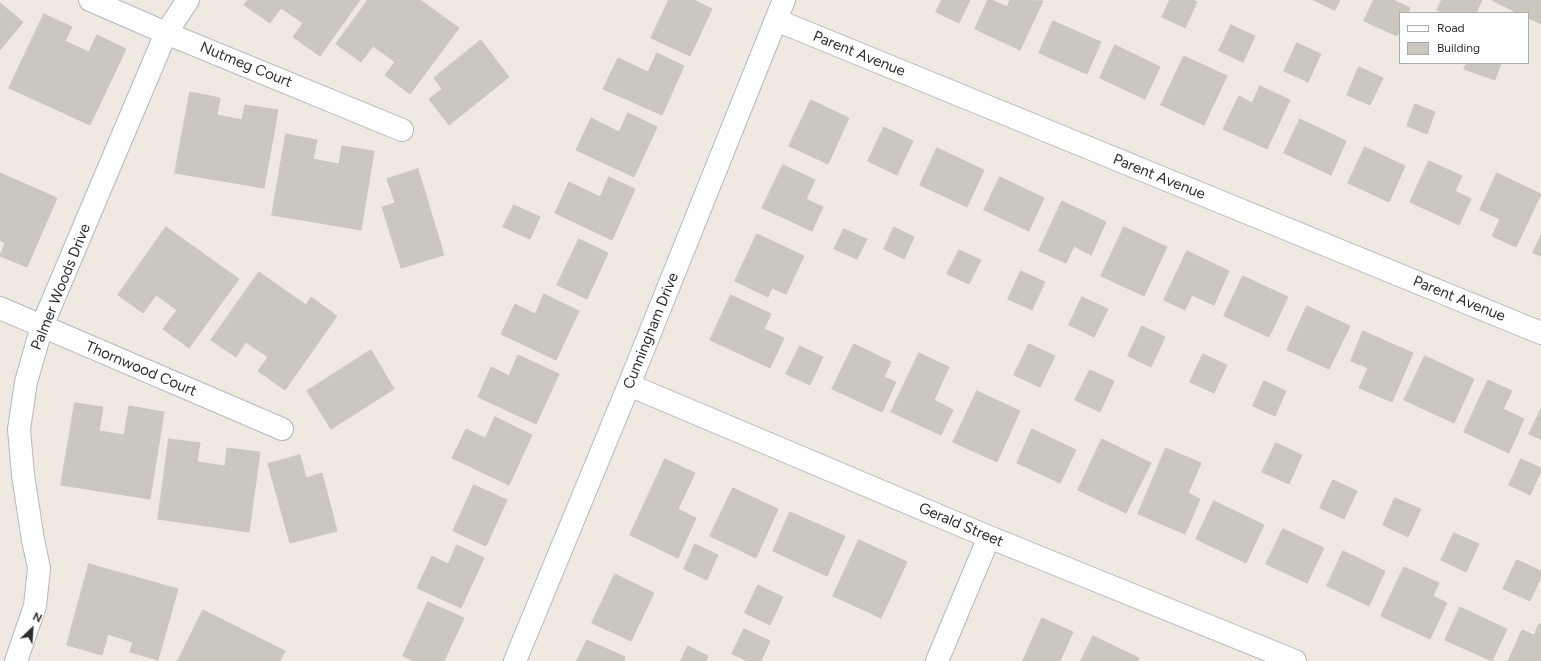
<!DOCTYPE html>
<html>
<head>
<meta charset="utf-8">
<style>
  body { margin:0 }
  #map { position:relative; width:1541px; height:661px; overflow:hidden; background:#efe9e1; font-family:Figtree,sans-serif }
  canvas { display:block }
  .legend { position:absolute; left:1399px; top:12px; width:130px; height:52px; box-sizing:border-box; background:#fff; border:1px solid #ababab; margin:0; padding:5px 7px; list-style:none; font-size:12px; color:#2e2e2e }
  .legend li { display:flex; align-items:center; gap:8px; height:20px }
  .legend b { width:20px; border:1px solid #ababab }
  .north { position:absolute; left:12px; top:609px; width:40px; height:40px; -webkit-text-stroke:3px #fff; paint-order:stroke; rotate:25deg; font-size:11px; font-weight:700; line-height:16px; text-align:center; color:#2e2e2e }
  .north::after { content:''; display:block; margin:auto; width:14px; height:18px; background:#2e2e2e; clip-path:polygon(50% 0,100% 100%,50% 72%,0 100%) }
</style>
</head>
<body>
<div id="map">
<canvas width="1541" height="661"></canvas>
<ul class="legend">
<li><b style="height:5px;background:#fff"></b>Road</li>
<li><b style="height:11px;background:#cbc7bf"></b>Building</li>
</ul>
<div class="north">N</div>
</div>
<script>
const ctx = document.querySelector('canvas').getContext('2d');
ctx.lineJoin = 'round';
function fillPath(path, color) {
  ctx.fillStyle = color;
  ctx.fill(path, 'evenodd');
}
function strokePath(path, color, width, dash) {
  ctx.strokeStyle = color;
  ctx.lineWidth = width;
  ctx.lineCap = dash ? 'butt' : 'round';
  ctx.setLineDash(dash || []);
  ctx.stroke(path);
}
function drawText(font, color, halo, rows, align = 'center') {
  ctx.font = font + ' Figtree,sans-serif';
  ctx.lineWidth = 3;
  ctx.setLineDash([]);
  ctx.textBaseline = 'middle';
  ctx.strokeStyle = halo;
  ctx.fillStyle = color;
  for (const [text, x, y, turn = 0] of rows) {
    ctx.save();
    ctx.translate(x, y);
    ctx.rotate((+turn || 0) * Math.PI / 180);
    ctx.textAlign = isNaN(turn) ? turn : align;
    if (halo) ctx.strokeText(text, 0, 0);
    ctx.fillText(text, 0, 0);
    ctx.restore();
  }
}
const building = new Path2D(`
  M248,0H360L320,56L293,37L303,23L281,8L270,23L244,5Z
  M368,0H420L459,28L410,94L385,75L395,62L373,46L361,62L336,44Z
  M669,0H694L712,9L690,56L651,38Z
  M942,0H970L959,23L936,12Z
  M988,0H992L1007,7L1010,0L1043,1L1020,50L975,29Z
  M1170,0H1193L1197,2L1185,28L1162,17Z
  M1314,0H1340L1335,10Z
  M1374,0H1393L1410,8L1408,13H1400V30L1397,36L1364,21Z
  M1442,0H1482L1476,13H1444L1437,10Z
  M1493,0H1541V24L1528,18V13H1518L1493,1Z
  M0,3L23,22L0,50Z
  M44,14L72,27L65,41L89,52L97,35L126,49L90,125L9,88Z
  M1053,21L1101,42L1087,74L1039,53Z
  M1231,25L1255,36L1243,62L1219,51Z
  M481,40L509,77L449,125L429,99L442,89L434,78Z
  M1297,43L1321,54L1308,82L1284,71Z
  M1115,45L1160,67L1145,99L1100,78Z
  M657,53L684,66L662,115L603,89L618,58L648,72Z
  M1184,56L1227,76L1204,125L1161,105Z
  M1467,63H1501L1495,80L1464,69Z
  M1359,67L1383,78L1370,105L1347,95Z
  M1260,86L1290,100L1267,149L1223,129L1239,96L1252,103Z
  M190,92L220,98L217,115L242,120L245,105L278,110L264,188L175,173Z
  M811,100L849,118L828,164L789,146Z
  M1415,104L1435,112L1427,134L1407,126Z
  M628,113L657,127L634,177L576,150L591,118L619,132Z
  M1300,119L1346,141L1331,175L1284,153Z
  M884,127L913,141L897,175L868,161Z
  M286,134L317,140L313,159L339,164L342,146L374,151L361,230L272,215Z
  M1365,147L1405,166L1389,202L1348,183Z
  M937,148L984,170L967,207L920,185Z
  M1429,161L1462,176L1455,191L1471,199L1459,225L1410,202Z
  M783,165L815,180L806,199L823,207L812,231L762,208Z
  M418,169L444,255L401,268L382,207L395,203L387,179Z
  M0,173L57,198L27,267L0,256L5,243L0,240Z
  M1497,173L1541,194L1516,247L1492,236L1500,219L1480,210Z
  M609,177L635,189L612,240L555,213L569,182L600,197Z
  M1000,177L1044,198L1029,231L984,210Z
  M1062,201L1106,222L1091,255L1074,246L1066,263L1039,251Z
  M514,205L540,217L530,239L503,227Z
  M166,227L239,279L189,348L163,329L177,310L156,295L143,313L118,295Z
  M894,227L914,237L904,259L884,249Z
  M1124,227L1167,247L1144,296L1101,276Z
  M844,229L867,239L857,259L834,249Z
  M757,234L804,256L786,294L772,288L768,297L735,281Z
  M1541,235V256L1533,253Z
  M579,239L608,253L587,299L557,285Z
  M959,250L981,260L969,284L947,274Z
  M1187,251L1229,271L1214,305L1192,295L1185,310L1164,300Z
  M1021,271L1045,282L1032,310L1008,299Z
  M259,272L306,305L311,297L337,316L285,390L258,371L268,357L246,342L236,357L211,340Z
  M1243,276L1288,297L1269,337L1224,316Z
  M544,294L579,311L556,360L501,334L515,304L535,314Z
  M731,295L771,314L764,329L784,338L770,368L710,340Z
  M1082,297L1108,309L1094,337L1069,325Z
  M1307,306L1350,326L1329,369L1287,350Z
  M1142,326L1165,337L1151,367L1128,356Z
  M1363,331L1413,353L1392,402L1359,388L1368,368L1351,361Z
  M854,344L891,362L884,377L896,382L882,412L832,389Z
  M1029,344L1055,356L1040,387L1014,375Z
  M800,346L823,357L810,385L786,374Z
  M371,350L394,389L331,429L307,391Z
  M919,353L949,367L934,400L953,410L941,435L891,412Z
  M1203,354L1227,365L1214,393L1190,382Z
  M518,355L559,374L536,424L478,397L491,367L509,376Z
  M1425,356L1474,379L1454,423L1404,400Z
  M1090,370L1114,381L1100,412L1075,400Z
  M1488,380L1512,391L1503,409L1524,419L1509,453L1464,432Z
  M1264,381L1286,391L1275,416L1253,406Z
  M977,391L1020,411L997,462L953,442Z
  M75,403L103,407L99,431L124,435L129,406L164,412L150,499L61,485Z
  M1541,409V439L1529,434Z
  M495,417L532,435L509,485L452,458L466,429L485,438Z
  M1032,429L1076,450L1060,483L1017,463Z
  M169,439L200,443L197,462L225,466L227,448L260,452L249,532L158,519Z
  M1102,439L1151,463L1126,513L1078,490Z
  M1276,443L1302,455L1289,484L1262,472Z
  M1166,448L1201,463L1188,493L1200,499L1185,534L1138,514Z
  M300,455L306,478L322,473L337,531L290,543L268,464Z
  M665,459L695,473L678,509L696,518L678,558L630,535Z
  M1521,459L1541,468V471L1530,495L1509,485Z
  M1333,480L1357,491L1344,519L1320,508Z
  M474,485L507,500L486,546L453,531Z
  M733,488L778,509L756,558L710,536Z
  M1395,498L1421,509L1408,537L1383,525Z
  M1214,501L1264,525L1246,563L1196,539Z
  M790,512L845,536L827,576L773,551Z
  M1283,529L1324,548L1307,583L1266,564Z
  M1454,533L1479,544L1466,572L1441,560Z
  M859,540L907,562L881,618L833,596Z
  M695,544L718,555L707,580L684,569Z
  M457,545L484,558L461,608L417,588L432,556L448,564Z
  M1343,551L1385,571L1369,606L1327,586Z
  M1517,560L1541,571V577L1530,601L1503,589Z
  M89,564L178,589L158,660L130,652L133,642L108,634L102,655L67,645Z
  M1404,567L1439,583L1433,596L1447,603L1430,639L1381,616Z
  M615,574L654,593L631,641L592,623Z
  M758,585L783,597L770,625L745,613Z
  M428,602L464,618L444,661H414L403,656Z
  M1460,607L1507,629L1492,661L1445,640Z
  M203,610L285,651L280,661H178Z
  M1042,618L1073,632L1060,661H1023Z
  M1539,624H1541V661H1508L1522,630L1534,635Z
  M744,629L770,641L761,661H748L732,654Z
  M1093,636L1139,658L1138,661H1081Z
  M587,640L625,657L624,661H577Z
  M688,646L708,656L706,661H681Z`);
fillPath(building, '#cbc7bf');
strokePath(building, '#cbc5ba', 1);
const minor = new Path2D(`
  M90,0L166,33L402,130
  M776,20L1541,333
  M0,308L282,429
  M629,385L989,537L1295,661
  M16,661L35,606L39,568L33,540L23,475L19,429L26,382L42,326L166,33L188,0
  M515,661L629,385L784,0
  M937,661L989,537`);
strokePath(minor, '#b4b7c1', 24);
strokePath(minor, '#fff', 22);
drawText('15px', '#2e2e2e', '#fff', [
  ["Parent Avenue",859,54,22],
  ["Nutmeg Court",246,65,22],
  ["Parent Avenue",1159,177,22],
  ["Palmer Woods Drive",61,287,-68],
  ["Parent Avenue",1459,299,22],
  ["Cunningham Drive",651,331,-68],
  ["Thornwood Court",141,369,23],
  ["Gerald Street",961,525,23]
]);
</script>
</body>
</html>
